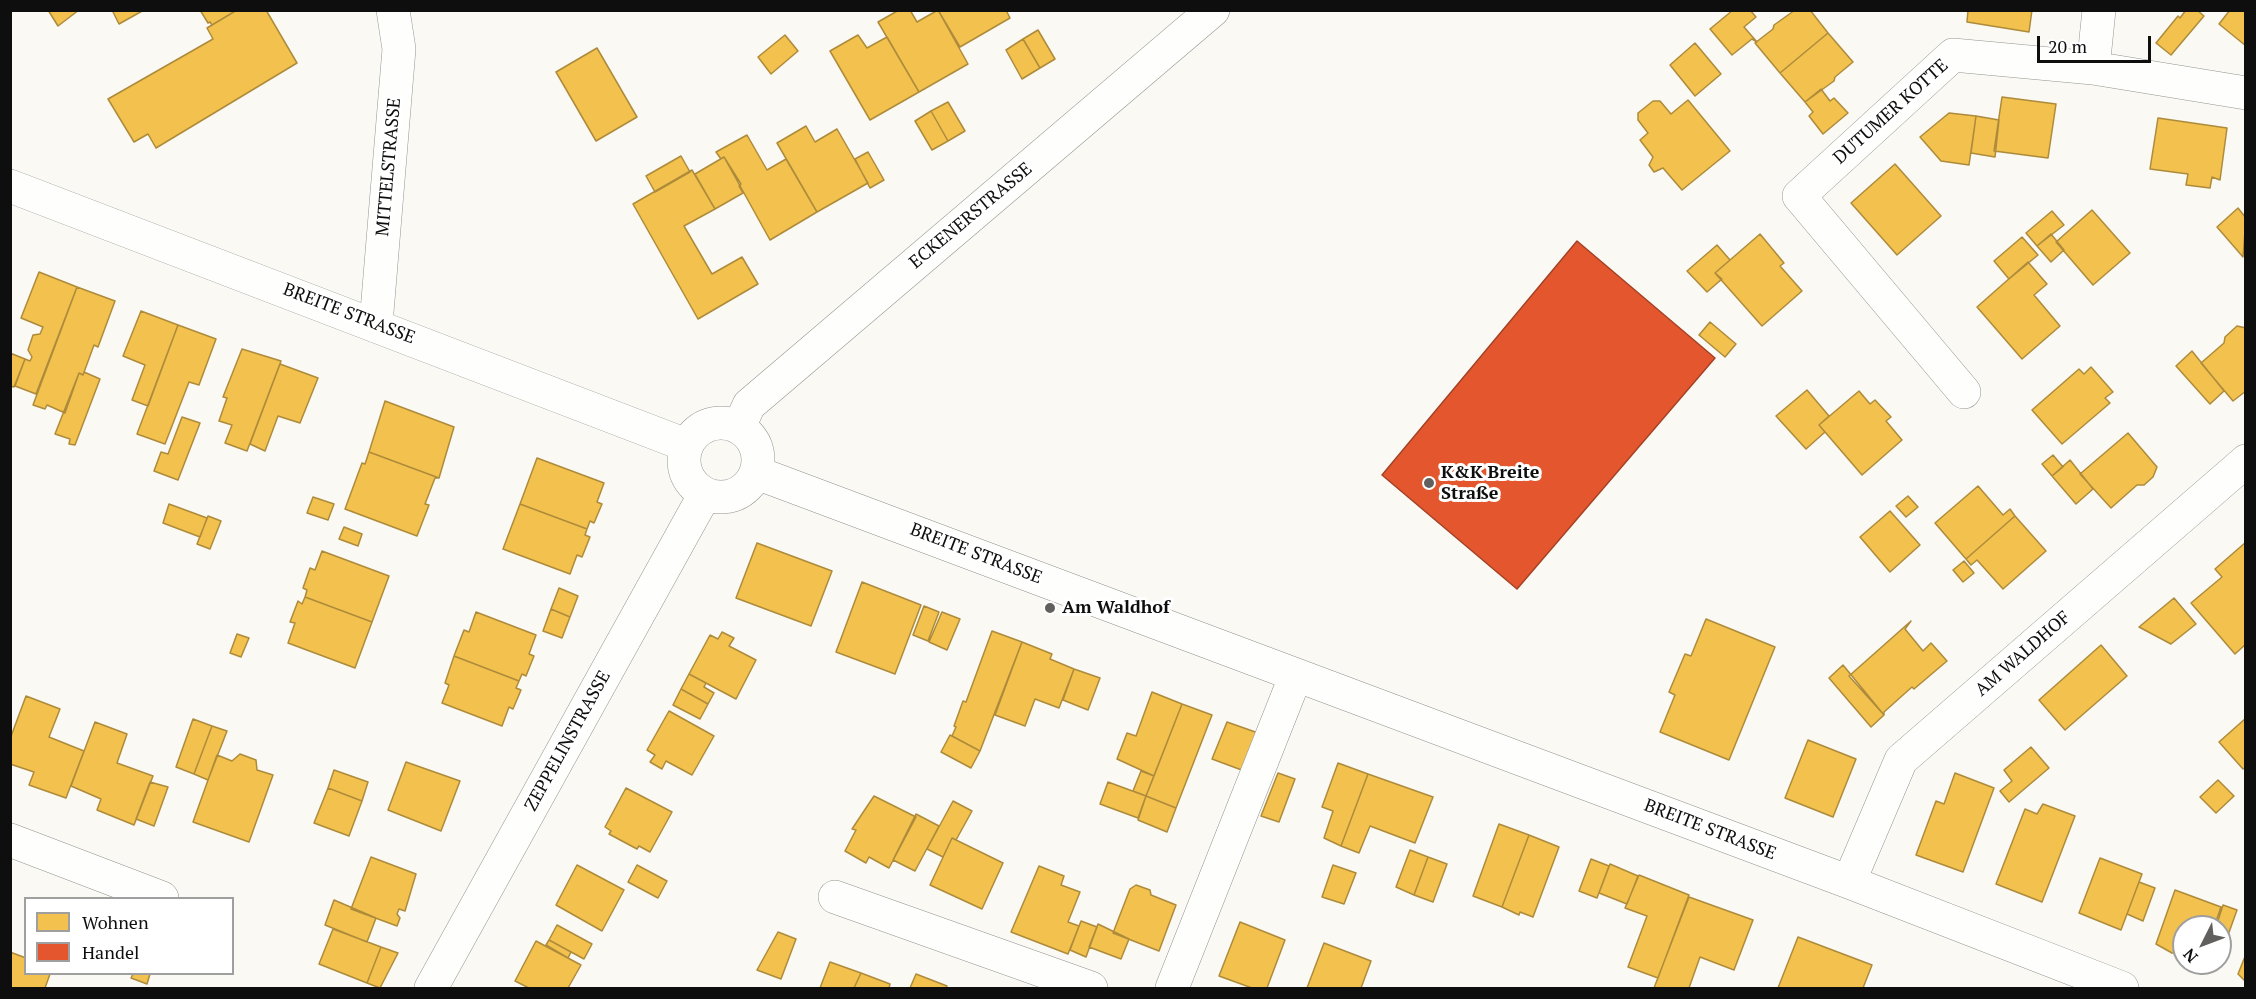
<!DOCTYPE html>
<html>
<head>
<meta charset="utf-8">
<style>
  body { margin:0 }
  #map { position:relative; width:2256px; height:999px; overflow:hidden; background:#faf9f4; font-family:"PT Serif",serif }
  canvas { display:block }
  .frame { position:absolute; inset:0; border:12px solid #0e0e0e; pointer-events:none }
  .legend { position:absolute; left:24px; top:897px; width:210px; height:78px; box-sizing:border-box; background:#fff; border:2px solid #9f9f9f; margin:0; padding:8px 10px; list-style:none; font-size:18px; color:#0e0e0e }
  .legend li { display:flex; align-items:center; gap:12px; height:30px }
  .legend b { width:30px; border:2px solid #9f9f9f }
  .north { position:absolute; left:2172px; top:915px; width:60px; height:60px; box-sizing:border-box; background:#fff; border:2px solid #9f9f9f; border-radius:50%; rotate:228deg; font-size:16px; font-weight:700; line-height:24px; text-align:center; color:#0e0e0e }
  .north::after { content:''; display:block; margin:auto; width:21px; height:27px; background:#61605e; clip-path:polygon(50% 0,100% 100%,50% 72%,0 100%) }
  .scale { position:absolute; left:2037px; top:36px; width:114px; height:27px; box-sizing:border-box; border:3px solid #0e0e0e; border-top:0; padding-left:8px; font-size:18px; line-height:21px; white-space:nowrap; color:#0e0e0e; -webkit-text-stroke:4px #fff; paint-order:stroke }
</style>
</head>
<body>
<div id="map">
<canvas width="2256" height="999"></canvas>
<div class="frame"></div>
<ul class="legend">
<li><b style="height:16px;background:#f2c14e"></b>Wohnen</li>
<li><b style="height:16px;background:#e4572e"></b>Handel</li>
</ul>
<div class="north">N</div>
<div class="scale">20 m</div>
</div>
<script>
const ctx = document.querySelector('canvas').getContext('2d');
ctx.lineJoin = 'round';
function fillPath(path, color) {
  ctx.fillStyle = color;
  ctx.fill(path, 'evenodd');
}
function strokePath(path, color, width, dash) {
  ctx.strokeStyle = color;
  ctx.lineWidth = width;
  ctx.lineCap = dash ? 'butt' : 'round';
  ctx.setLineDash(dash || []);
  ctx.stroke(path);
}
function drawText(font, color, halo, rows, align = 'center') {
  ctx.font = font + ' "PT Serif",serif';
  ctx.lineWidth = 6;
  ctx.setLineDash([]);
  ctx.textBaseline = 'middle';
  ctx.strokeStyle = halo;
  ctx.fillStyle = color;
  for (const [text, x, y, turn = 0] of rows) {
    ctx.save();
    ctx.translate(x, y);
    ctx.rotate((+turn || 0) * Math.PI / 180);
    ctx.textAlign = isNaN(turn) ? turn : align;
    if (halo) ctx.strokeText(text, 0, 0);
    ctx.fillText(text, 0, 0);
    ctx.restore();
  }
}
const homes = new Path2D(`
  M48,10H79L58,26Z
  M112,10H144L119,24Z
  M200,10H237L212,25L210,22L208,23Z
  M237,10H266L297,63L156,148L148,134L134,142L108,99L213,39L207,28Z
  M899,10H910L917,22L938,10L968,64L919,92L878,22Z
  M938,10H1006L1010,18L960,47Z
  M1733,10H1750L1756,17L1744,27L1757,42L1752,39L1732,55L1710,29Z
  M1795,10H1810L1828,33L1780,73L1755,43L1773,29L1774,25Z
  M1968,10H2032L2029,32L1967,22Z
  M2186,10H2197L2204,16L2171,55L2156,43L2178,16L2180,18Z
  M2230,10H2246V46L2219,24Z
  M1038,30L1055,59L1040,68L1023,39Z
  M1828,33L1853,62L1835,77L1834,81L1805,102L1780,73Z
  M785,35L798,51L771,74L758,57Z
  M858,35L867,48L887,37L919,92L870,120L830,51Z
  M1023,39L1040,68L1022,79L1006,50Z
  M1695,43L1721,74L1695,96L1670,65Z
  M597,48L637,117L596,141L556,72Z
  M1821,89L1830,101L1834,98L1848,113L1823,134L1809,116L1813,112L1805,102Z
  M2002,97L2056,104L2048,158L1994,151Z
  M1688,100L1730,151L1682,190L1663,168L1654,172L1649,165L1653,157L1640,140L1648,133L1638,120V113L1653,101H1660L1671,114Z
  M948,102L965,131L948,141L931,111Z
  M931,111L948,141L932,150L915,121Z
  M1949,113L1976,116L1969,165L1941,161L1920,137Z
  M1976,116L1999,120L1995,157L1971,153Z
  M2158,118L2227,128L2220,180L2212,177L2210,188L2186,185L2188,174L2150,169Z
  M806,126L815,142L837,129L868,183L817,212L777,143Z
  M747,135L767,170L786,159L817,212L770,240L724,157L721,159L716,152Z
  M868,152L884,180L870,188L855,159Z
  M681,156L690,172L655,192L646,176Z
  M724,157L741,184L739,186L743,193L715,209L695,174Z
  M1895,164L1941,216L1897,255L1851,203Z
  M692,170L715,209L684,226L712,274L742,257L758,284L698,319L633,204Z
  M2238,208L2246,218L2243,257L2217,227Z
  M2092,210L2130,253L2093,285L2056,242Z
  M2052,211L2064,225L2037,246L2026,233Z
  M1760,234L1784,263L1780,266L1802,291L1762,326L1715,273Z
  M2051,234L2064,250L2051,262L2037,246Z
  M2022,237L2038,255L2009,279L1994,261Z
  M1717,245L1730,260L1715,273L1722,279L1707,292L1687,271Z
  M2028,262L2047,284L2034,295L2060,326L2022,359L1977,307Z
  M39,272L77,287L36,394L15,386L25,359L30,361L32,357L28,350L33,335L40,334L43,327L21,318Z
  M77,287L115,301L98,347L94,345L83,375L79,373L65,413L47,405L45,409L33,405Z
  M141,311L178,325L148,406L132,400L145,365L123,356Z
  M1710,322L1736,344L1725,357L1699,335Z
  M178,325L216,339L199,385L189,382L165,444L137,434Z
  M2237,326L2246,328V391L2233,401L2201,363L2224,343L2225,337Z
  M242,349L281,361L247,451L225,443L232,425L219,421L227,398L223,397Z
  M2192,351L2224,391L2210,404L2176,366Z
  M10,353L25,359L14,387L10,386Z
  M280,364L318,378L300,423L278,416L265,451L250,444Z
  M2091,367L2113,392L2105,398L2110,403L2062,444L2032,410L2079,369L2084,374Z
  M84,372L100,379L75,445L69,444L70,439L55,434L79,373L83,375Z
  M1807,390L1829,416L1819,425L1825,432L1806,449L1776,416Z
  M1859,391L1870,404L1875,400L1891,417L1886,421L1902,440L1862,475L1819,425Z
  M385,401L454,427L439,478L369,452Z
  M182,417L200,423L178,480L154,471L161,452L168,454Z
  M2128,433L2157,467L2153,477L2144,485H2137L2111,508L2080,474Z
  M369,452L439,478H435L425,504L429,505L417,536L345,509L362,463L365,464Z
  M2053,455L2063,467L2052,476L2042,464Z
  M537,458L604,483L597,502L602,504L594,523L590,521L587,529L520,504Z
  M2070,460L2093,489L2076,504L2052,476Z
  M1978,486L2003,515L2010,509L2015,516L1966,559L1935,523Z
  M1908,496L1918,507L1906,517L1896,506Z
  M313,497L334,504L328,520L307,513Z
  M169,504L207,518L200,537L163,523Z
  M520,504L587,529L585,535L590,537L582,557L577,555L570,574L503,549Z
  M1890,511L1920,545L1890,572L1860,537Z
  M208,516L221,521L210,549L197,544Z
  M2015,516L2046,551L2003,589L1977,560L1971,565L1966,559Z
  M344,527L362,534L358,546L339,539Z
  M2246,542V644L2235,654L2191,603L2222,577L2215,569Z
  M757,543L832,571L811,626L736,598Z
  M322,551L389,576L372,622L305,597L307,590L303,588L310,568L315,570Z
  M1964,561L1974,573L1963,582L1953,570Z
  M862,582L921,605L895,674L836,652Z
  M559,588L578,596L570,617L551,609Z
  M305,597L372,622L355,668L288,643L295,623L290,622L298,601L302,604Z
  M2174,598L2196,624L2171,644L2139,627Z
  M924,606L939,612L928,641L913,635Z
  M551,609L570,617L562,638L543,631Z
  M476,612L536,635L529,654L534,656L526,676L522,674L519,681L454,656L464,630L469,632Z
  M942,612L960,619L947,650L929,642Z
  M1706,619L1775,647L1729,760L1660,732L1675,695L1669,692L1685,654L1691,656Z
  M1911,621L1905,629L1923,651L1931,643L1947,661L1914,689L1912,687L1884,712V715L1849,676Z
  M992,631L1022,642L980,751L952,736L956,727L954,726L963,701L966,702Z
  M722,632L734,638L729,646L756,660L736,699L689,674L710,635L718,639Z
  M237,634L249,638L241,657L230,653Z
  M1022,642L1052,654L1050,659L1074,669L1059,708L1035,699L1025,726L995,715Z
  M2101,645L2127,676L2065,730L2039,700Z
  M454,656L519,681L516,688L521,690L513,709L509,707L502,726L442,703L449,685L445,683Z
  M1843,665L1884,715L1871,727L1829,678Z
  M1074,669L1100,678L1088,710L1063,700Z
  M689,674L706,683L704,687L714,693L708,704L681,689Z
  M681,689L708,704L700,719L673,705Z
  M1152,692L1182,704L1154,776L1117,759L1127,733L1136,736Z
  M26,696L60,709L49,737L84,751L66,798L29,785L34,772L10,764V739Z
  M1182,704L1212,715L1176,808L1146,796Z
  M669,711L714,736L692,775L666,761L662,769L650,762L655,755L647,750Z
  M2246,718V767L2243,769L2219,742Z
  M193,719L212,726L194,774L176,767Z
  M95,722L127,734L117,763L153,776L134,825L97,810L101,799L71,786Z
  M1227,722L1261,734L1247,772L1212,759Z
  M212,726L227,731L208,780L194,774Z
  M950,735L980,751L971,768L941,752Z
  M1808,740L1856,759L1833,817L1785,798Z
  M2031,747L2049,768L2009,802L2000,791L2012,781L2004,770Z
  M240,754L256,760L257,770L273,775L249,842L193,822L217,755L232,761Z
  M406,762L460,781L441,831L388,810Z
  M1338,763L1368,774L1341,846L1324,838L1333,811L1322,807Z
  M334,770L368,782L362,801L328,788Z
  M1141,771L1154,776L1146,796L1133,791Z
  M1278,773L1295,779L1279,822L1261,816Z
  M1955,773L1994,788L1963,872L1916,855L1936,801L1944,804Z
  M1368,774L1433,797L1415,843L1370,826L1359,853L1341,846Z
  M2218,780L2234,796L2216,813L2200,797Z
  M150,782L168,787L154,826L136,819Z
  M1108,782L1146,796L1138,818L1100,804Z
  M328,788L362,801L349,836L314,823Z
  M626,788L672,812L650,852L639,846L637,849L609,834L611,831L605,827Z
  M874,796L916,817L889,868L869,857L866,863L845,851L856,830L852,829Z
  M1146,796L1176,808L1167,832L1138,820Z
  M953,801L972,811L956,840L952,838L943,857L927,849Z
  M2043,804L2075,816L2042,902L1996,884L2025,809L2037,814Z
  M916,814L939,826L915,871L893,860Z
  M1499,824L1529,835L1502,907L1473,896Z
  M1529,835L1559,847L1533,917L1520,912L1519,915L1502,907Z
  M952,838L1003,863L982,909L930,885Z
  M1410,850L1428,857L1414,895L1396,887Z
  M371,857L416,874L405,911L399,909L397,914L400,918L397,926L351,909Z
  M1428,857L1447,864L1433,902L1414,895Z
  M2100,858L2142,874L2121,930L2079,913Z
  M1591,859L1609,866L1597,898L1579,891Z
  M1610,864L1638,876L1627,904L1599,893Z
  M577,865L624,890L602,931L556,905Z
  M637,865L667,881L658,898L628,882Z
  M1333,865L1356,873L1344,904L1322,897Z
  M1039,866L1064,876L1061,885L1080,892L1068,922L1079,926L1068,954L1011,932Z
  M1639,875L1689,895L1658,978L1628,967L1647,916L1625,908Z
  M2139,882L2155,888L2143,921L2127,914Z
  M1136,885L1150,890L1151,895L1176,905L1159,951L1113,933L1130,889Z
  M2175,890L2221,907L2214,927H2184V954L2172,953L2156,944Z
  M1689,897L1753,920L1734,970L1700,957L1689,988H1654Z
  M334,900L376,918L367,942L325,925Z
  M2223,905L2237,910L2227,938L2220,935V927H2216Z
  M1081,921L1097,927L1086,957L1070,950Z
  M1240,922L1285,940L1267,988H1252L1219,976Z
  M1098,924L1129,939L1121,959L1089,947Z
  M557,925L592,944L584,959L549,940Z
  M333,929L381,947L367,983L319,964Z
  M778,932L796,939L781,979L757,970Z
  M1798,937L1872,965L1863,988H1778Z
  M549,940L571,952L568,958L546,945Z
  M536,941L581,965L568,988H529L515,981Z
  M1324,943L1371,961L1361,988H1307Z
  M381,947L398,953L380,988L367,983Z
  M10,952L26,958V974H50L45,988H10Z
  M2246,954V982L2238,974Z
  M830,962L861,973L854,988H820Z
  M861,973L890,984L889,988H854Z
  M133,974H150L147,984L131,978Z
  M916,974L947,986L946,988H910Z`);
fillPath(homes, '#f2c14e');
strokePath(homes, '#ae8b3b', 1.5);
const shops = new Path2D(`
  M1577,241L1715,358L1517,589L1382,475Z`);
fillPath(shops, '#e4572e');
strokePath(shops, '#a44124', 1.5);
const street = new Path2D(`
  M2093,68L2099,10
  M10,186L686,445
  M376,324L399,49L393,10
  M1964,392L1799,196L1953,55L2093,68L2246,93
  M684 460a37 37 0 1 1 74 0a37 37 0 1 1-74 0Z
  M739,427L749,405L1213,10
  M757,473L1849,882L2122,988
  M10,840L162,898
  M1849,882L1901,760L2246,461
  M835,897L1091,988
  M431,988L705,494
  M1172,988L1296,675`);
strokePath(street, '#949492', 34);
strokePath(street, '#fefefd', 33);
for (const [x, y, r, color] of [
  [1429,483,6,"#61605e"],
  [1050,608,6,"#61605e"]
]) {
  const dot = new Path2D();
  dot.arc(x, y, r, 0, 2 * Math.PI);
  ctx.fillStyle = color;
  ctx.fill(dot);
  strokePath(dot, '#fff', 2);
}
drawText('18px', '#0e0e0e', '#fff', [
  ["DUTUMER KOTTE",1891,112,-42],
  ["MITTELSTRASSE",389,167,-85],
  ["ECKENERSTRASSE",971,216,-40],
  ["BREITE STRASSE",349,314,21],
  ["BREITE STRASSE",976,554,21],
  ["AM WALDHOF",2023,654,-41],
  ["ZEPPELINSTRASSE",568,741,-61],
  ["BREITE STRASSE",1710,830,21]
]);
drawText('bold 18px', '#0e0e0e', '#fff', [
  ["K&K Breite",1441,473],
  ["Straße",1441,494],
  ["Am Waldhof",1062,608]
], 'left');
</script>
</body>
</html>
